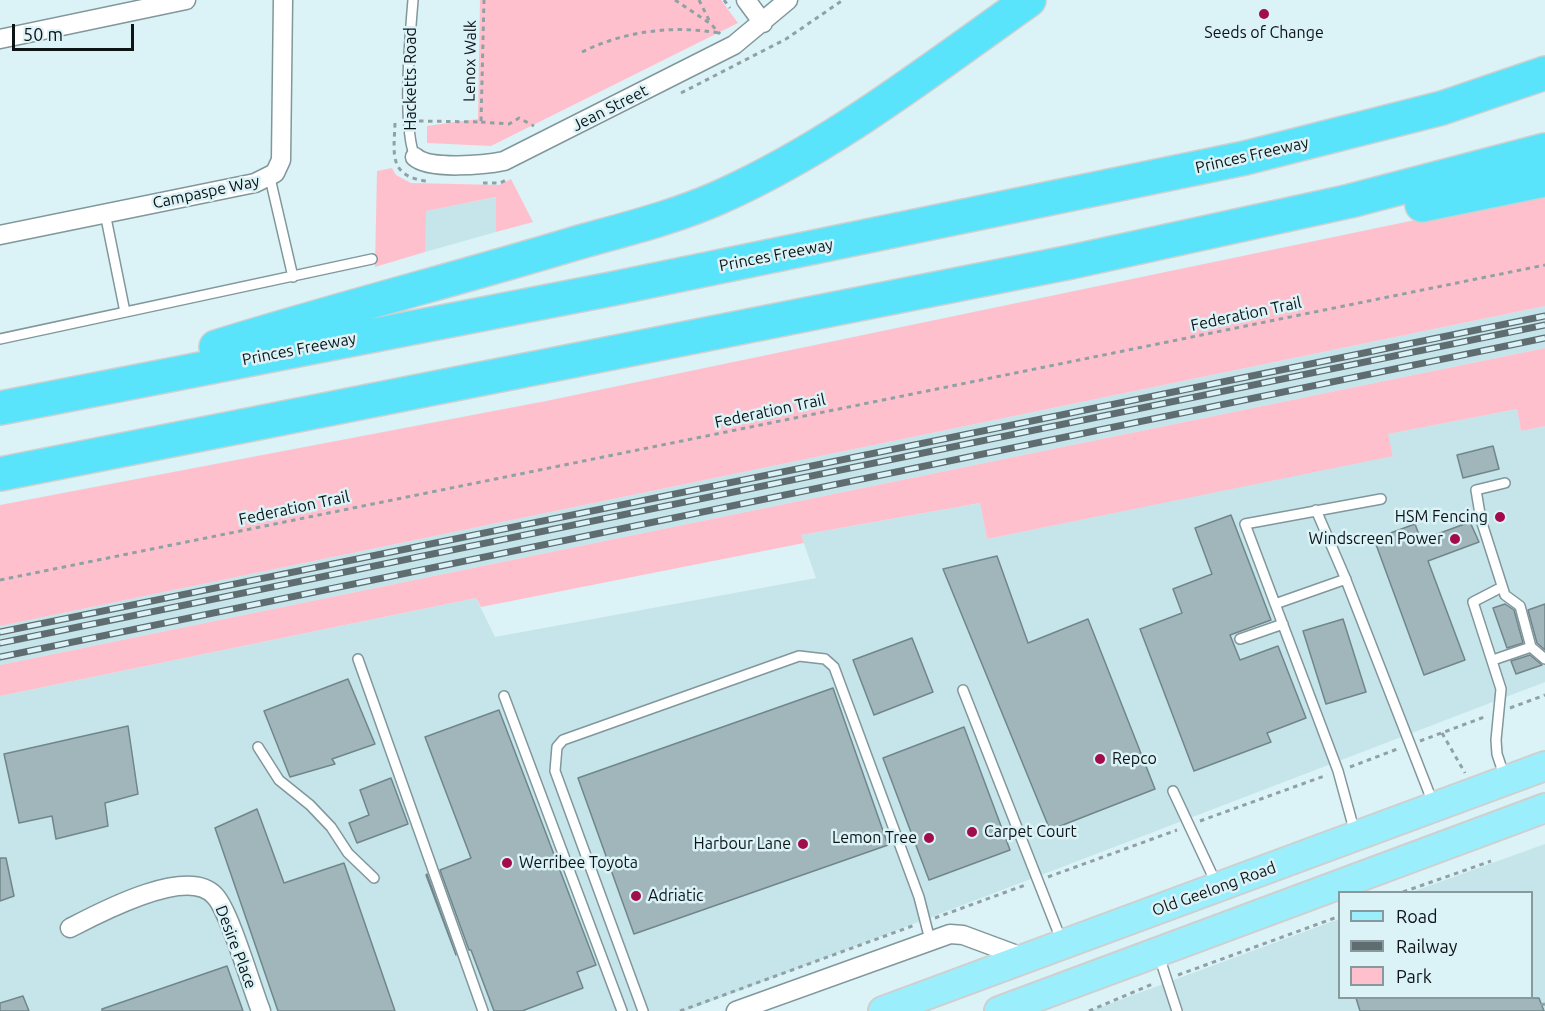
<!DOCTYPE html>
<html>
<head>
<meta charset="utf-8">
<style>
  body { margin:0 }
  #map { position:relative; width:1545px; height:1011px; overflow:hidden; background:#dbf2f7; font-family:Ubuntu,sans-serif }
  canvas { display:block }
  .legend { position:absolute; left:1338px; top:891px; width:195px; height:108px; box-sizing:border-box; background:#dbf2f7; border:2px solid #88999d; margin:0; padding:8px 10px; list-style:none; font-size:18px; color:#0c1416 }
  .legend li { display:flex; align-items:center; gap:12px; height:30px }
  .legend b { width:30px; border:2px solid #88999d }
  .scale { position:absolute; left:12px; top:24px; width:122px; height:27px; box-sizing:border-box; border:3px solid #0c1416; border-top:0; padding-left:8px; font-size:18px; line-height:21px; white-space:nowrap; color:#0c1416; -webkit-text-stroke:4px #dbf2f7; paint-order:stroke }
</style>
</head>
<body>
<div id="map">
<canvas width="1545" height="1011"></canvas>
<ul class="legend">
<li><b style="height:8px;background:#9beffd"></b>Road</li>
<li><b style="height:8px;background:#5f6d71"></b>Railway</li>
<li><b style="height:16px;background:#ffc0cd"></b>Park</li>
</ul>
<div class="scale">50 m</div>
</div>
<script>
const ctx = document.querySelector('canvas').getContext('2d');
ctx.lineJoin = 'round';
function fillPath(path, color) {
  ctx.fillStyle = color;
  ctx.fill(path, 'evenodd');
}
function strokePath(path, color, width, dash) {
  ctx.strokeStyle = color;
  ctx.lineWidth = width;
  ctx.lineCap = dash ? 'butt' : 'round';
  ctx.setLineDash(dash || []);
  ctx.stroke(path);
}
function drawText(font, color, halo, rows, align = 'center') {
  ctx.font = font + ' Ubuntu,sans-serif';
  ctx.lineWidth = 5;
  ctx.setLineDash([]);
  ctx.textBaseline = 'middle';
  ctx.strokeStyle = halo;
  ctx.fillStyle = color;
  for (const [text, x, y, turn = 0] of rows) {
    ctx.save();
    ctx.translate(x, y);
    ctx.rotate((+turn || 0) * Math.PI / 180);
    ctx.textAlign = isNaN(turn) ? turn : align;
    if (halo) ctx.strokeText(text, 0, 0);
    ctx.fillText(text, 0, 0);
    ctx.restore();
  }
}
fillPath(new Path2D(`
  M497,197L496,232L425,252V211Z
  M1545,306V348L0,665V626Z
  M1517,409L1521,431L1545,426V682L686,1011H0V696L476,598L495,637L816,578L801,535L980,503L987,539L1393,455L1387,434Z
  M1545,844V1011H1090L1339,919L1340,998H1532V892H1412Z`), '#c5e5eb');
fillPath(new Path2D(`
  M480,0H721L738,23L491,146L427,143V126L478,119Z
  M392,168L396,175L411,183L499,185L511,179L533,222L496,232V197L426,211L425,252L375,267L377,171Z
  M1545,193V306L0,626V505L546,401Z
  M1545,348V426L1521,431L1517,409L1388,434L1393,456L987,539L980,503L801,535L804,543L481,607L476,598L0,696V665Z`), '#ffc0cd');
const building = new Path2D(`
  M1493,446L1499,469L1463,478L1457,455Z
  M1231,515L1271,620L1230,635L1240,660L1278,646L1306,718L1267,733L1271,742L1194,771L1140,629L1182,613L1173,589L1212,574L1195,528Z
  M1470,522L1479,542L1428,561L1465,660L1424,675L1374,539L1415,524L1421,540Z
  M997,556L1028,643L1088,619L1155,789L1050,830L943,569Z
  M1505,604L1514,610L1523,643L1507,648L1493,608Z
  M1545,604V650L1537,643L1528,610Z
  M1343,619L1366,692L1326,704L1303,631Z
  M912,638L933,692L874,715L853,660Z
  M1530,655L1542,665L1516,674L1511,661Z
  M348,679L375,744L332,759L335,764L290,777L264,711Z
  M833,688L888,845L634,934L578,778Z
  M499,710L596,965L577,972L583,988L522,1011H494L471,950H469L440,870L471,858L425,737Z
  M128,726L138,794L105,803L108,826L56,839L52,816L19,823L4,754Z
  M964,727L1010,850L929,880L883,758Z
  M391,778L408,824L357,843L349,823L369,815L360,790Z
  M257,809L284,883L344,863L395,1011H278L215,828Z
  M0,858H6L14,896L0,901Z
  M427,874L456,955L426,875Z
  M227,966L243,1011H102V1009Z
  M23,996L29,1011H0V1003Z
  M1356,998H1539L1544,1011H1360Z`);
fillPath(building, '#a0b6ba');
strokePath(building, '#71868a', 1.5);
const service = new Path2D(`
  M413,0C410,35 402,127 415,157
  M270,178L293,277
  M105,213L125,312
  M0,339L372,259
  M1505,483L1476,490L1481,520L1505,595L1520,606L1531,647L1545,659
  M1316,510L1344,575L1433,803
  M1502,587L1473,602L1501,689L1496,740L1497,754L1505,778
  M1275,604L1346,579
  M1240,639L1283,624
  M358,659L483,1011
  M1493,660L1531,647
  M963,690L1062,942
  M504,696L622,1011
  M258,747L279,780L310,805L331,827L348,853L374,878
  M1173,791L1216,883
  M1355,833L1338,771L1245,524L1381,499
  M1159,956L1177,1011
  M643,1011L555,771L557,747L563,740L799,656L825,659L834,667L919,897L930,940`);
const minor = new Path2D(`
  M746,0L763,23
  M0,39L186,0
  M415,157C429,170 485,165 504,161L734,45L788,0
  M0,235L255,183L275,173L281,160L283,0
  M70,928C99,913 188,865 215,896C230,912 251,986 261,1011
  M736,1011L950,934L963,935L1025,958`);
const primary = new Path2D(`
  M883,1011L1545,766
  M999,1011L1545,808`);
const motorway = new Path2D(`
  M1422,205L1545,180
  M216,347C334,310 454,280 573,244C622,230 673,218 720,197C830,148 930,70 1029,0
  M0,408L611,289L1245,158L1442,108L1545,73
  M0,474L1071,262L1350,201L1545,150`);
strokePath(service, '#81979b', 12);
strokePath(minor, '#81979b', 21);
strokePath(primary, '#ced0d0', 32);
strokePath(motorway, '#ced0d0', 36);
strokePath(new Path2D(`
  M675,0L711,24L720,34
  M699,0L710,22
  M724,0L730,8
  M582,52C625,31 672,25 720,33
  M681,93L786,39L843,0
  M419,121L481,122L484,0
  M481,122L509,124L519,118L534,126
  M395,123C394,153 388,176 426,181
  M483,183H500L508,179
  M0,580L1545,265
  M1510,708L1545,695
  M1442,733L1465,773
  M1420,741L1487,716
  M1350,767L1400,748
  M1200,821L1327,775
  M1048,877L1177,830
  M1403,892L1491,861
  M935,918L1028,884
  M1178,975L1340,916
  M1541,1005L1545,1004
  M680,1011L915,925
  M1089,1011L1155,983`), '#8fa1a5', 3, [4.5, 4.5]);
strokePath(service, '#fff', 9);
strokePath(minor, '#fff', 18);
strokePath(primary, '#9beffd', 28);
strokePath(motorway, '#59e4fb', 33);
const rail = new Path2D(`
  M0,632L1545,316
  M0,643L1545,325
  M0,657L1545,338`);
strokePath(rail, '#5f6d71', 7);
strokePath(rail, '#dbf2f7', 4.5, [14]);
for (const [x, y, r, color] of [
  [1264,14,6,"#a30c4c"],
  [1500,517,6,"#a30c4c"],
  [1455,539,6,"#a30c4c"],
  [1100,759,6,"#a30c4c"],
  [972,832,6,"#a30c4c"],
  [929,838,6,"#a30c4c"],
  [803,844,6,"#a30c4c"],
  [507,863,6,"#a30c4c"],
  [636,896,6,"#a30c4c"]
]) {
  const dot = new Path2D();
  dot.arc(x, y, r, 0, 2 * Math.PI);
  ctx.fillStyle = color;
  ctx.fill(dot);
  strokePath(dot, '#dbf2f7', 2);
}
drawText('16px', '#0c1416', '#dbf2f7', [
  ["Seeds of Change",1264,33,"center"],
  ["HSM Fencing",1488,517],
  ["Windscreen Power",1443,539],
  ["Repco",1112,759,"left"],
  ["Carpet Court",984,832,"left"],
  ["Lemon Tree",917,838],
  ["Harbour Lane",791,844],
  ["Werribee Toyota",519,863,"left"],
  ["Adriatic",648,896,"left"]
], 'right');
drawText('16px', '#0c1416', '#dbf2f7', [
  ["Lenox Walk",470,61,-89],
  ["Hacketts Road",411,79,-90],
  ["Jean Street",610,108,-27],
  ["Princes Freeway",1252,155,-13],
  ["Campaspe Way",206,192,-12],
  ["Princes Freeway",776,255,-11],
  ["Federation Trail",1246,314,-12],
  ["Princes Freeway",299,349,-11],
  ["Federation Trail",770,411,-12],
  ["Federation Trail",294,508,-12],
  ["Old Geelong Road",1214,889,-20],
  ["Desire Place",236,947,69]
]);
</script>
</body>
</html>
